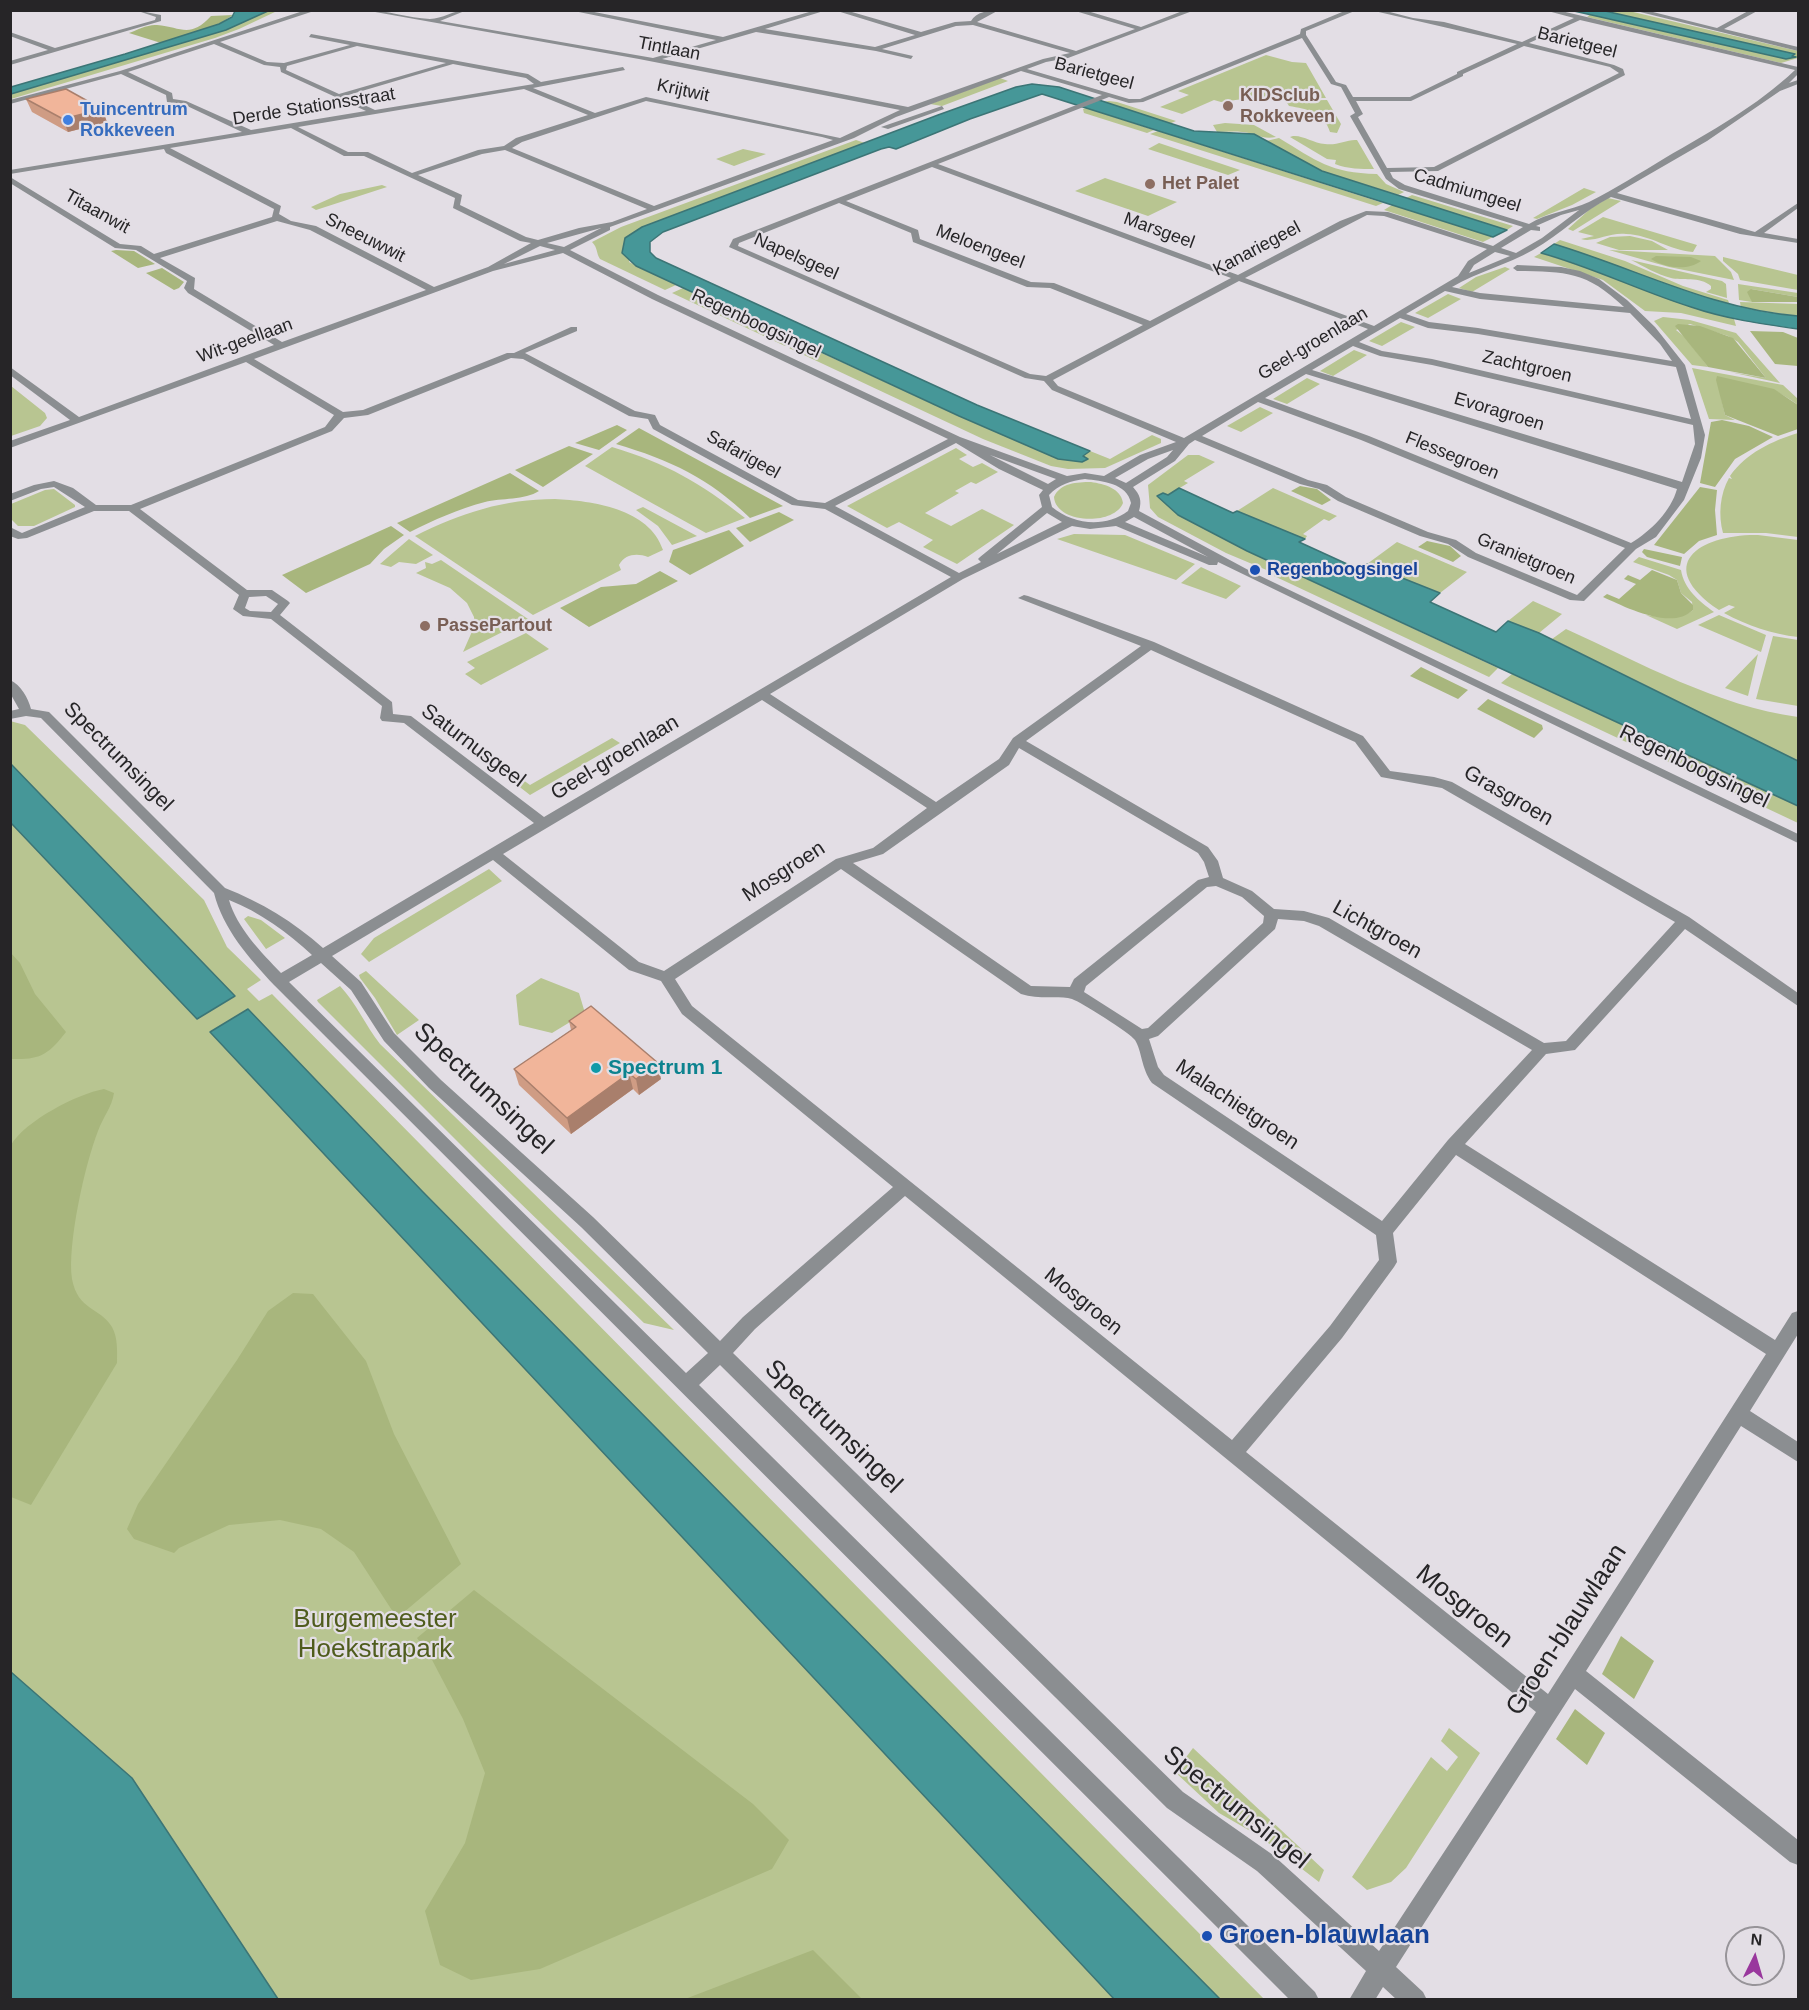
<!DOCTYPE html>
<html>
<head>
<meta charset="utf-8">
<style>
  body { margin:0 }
  #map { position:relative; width:1809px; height:2010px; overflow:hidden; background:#e3dee5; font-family:Arial,sans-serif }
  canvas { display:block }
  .frame { position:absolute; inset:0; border:12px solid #262527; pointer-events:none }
  .north { position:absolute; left:1725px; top:1926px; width:60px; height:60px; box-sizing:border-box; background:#e3dee5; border:2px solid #979499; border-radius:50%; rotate:5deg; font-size:16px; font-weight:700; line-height:24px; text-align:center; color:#262527 }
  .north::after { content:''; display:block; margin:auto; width:21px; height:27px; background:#99379d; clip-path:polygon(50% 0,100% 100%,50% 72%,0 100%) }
</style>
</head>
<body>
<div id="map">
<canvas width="1809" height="2010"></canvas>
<div class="frame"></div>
<div class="north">N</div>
</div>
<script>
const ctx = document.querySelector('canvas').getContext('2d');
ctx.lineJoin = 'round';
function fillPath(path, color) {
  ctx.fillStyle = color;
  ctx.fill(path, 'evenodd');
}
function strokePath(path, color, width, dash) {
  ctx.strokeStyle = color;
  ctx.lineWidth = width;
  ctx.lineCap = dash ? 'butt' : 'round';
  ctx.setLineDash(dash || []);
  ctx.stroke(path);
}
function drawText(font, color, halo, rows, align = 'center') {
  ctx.font = font + ' Arial,sans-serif';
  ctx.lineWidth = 4.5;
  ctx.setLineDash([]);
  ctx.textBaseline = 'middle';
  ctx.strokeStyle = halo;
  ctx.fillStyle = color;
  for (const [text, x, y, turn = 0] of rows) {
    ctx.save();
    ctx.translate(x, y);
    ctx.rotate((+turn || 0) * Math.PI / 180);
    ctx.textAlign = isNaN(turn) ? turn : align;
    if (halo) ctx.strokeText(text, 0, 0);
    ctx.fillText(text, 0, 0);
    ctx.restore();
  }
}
fillPath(new Path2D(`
  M268,11H277L239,29L215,38L11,99V94L226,30Z
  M1605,11H1629L1798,51V58L1781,63L1587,17L1591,14L1794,58L1792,56L1794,54Z
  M1266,55L1292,62L1306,63L1326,98L1243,99L1221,102L1214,100L1182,114L1160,107L1189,95L1178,91Z
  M1000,78L1008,81L942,106L930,104Z
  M1327,100L1341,124L1337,133L1330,132C1324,112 1307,109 1289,106L1286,101Z
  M1109,101L1117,102L1176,121L1169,124L1101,102Z
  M1086,108L1154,130L1147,133L1084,113L1083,109Z
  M1225,123L1254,125L1276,137C1261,140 1257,133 1242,132C1234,131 1225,132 1217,132L1213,125Z
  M1158,131L1383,203L1376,206L1150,134Z
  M1293,136C1303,135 1313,143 1325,144C1337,146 1347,139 1357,140L1374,169C1361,169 1348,169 1335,164L1336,160L1327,159L1290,137Z
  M1279,138C1317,161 1330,173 1377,174L1386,184L1404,192L1398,195L1322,171L1266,141Z
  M856,140L865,143L642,227L629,262L676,285L665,290L600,259C596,253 598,248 592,242L621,227Z
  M1159,143L1240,170L1228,175L1148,149Z
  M743,149L766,154L734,166L716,159Z
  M1105,178L1177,202L1148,216L1075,191Z
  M382,185L387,187L316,210L311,207L340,194Z
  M1584,188L1596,192L1572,205L1537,219L1533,218Z
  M1412,195L1513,226L1507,230L1406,198Z
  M1608,198L1621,201L1573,231L1568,229L1590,209Z
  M1392,205L1493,237L1483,242L1384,210Z
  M1603,217L1697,245L1693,252C1669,250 1651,235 1626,234C1609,232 1594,243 1581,239L1594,236L1578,232Z
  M1630,236L1652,241L1668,250H1619L1596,243L1610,237Z
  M1560,240L1625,261L1683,286L1728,300L1730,306C1670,289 1614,262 1554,244Z
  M1609,250L1715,256L1731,272L1734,280L1669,267Z
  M1541,253L1598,271L1691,307L1734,319L1736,326L1681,313L1645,311L1603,280L1534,257Z
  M1723,257L1798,275V290L1740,280L1738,274L1723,261Z
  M1631,260L1722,281L1726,284L1727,298L1706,292L1711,289V286C1700,276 1681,281 1671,278C1658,275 1643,266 1631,260Z
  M1505,267L1510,269L1472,292L1459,288L1476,277Z
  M1738,284L1798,293V297L1751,289L1752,302L1739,300Z
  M683,288L797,341L785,346L672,293Z
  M1448,294L1461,299L1428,318L1415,313Z
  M1740,302L1798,304V316L1741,308Z
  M1663,317L1690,320L1736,333L1780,383L1730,372L1766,378L1738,342L1728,336L1690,324L1676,330L1686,338L1708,367L1692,365L1654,321Z
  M1401,322L1415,327L1382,346L1369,341Z
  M800,343L959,416L1058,459H1077L1090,451L1110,459L1152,435L1161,439V443L1105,468L1068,469L1051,466L983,439L789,348Z
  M1354,350L1367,355L1333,376L1320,371Z
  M1692,368L1783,385L1798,399V405C1764,381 1760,386 1721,397L1725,415L1735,420L1709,419Z
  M1307,378L1320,384L1287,404L1273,399Z
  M11,386L45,413L47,418L40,426L11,436Z
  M1260,407L1273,413L1241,432L1227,426Z
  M1798,433V537L1766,533H1723C1718,515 1720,494 1729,478L1732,479L1730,476C1746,453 1772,441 1798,433Z
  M612,447C668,464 699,482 745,518L706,533L585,466Z
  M956,448L967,455L959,459L973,467L982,463L998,472L976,484L971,482L955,491L959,493L925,513L951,526L982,509L1014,525L957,564L923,547L933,540L899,522L887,528L847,506Z
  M1188,455H1199L1215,462L1184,481L1188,483L1168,495L1163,493L1158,496L1178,515L1247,551L1498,668L1489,677L1274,576L1276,574L1226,553L1158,517L1150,508L1148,485Z
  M1091,482C1104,484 1121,488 1123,503C1114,526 1056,524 1054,497C1060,483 1077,482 1091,482Z
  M1273,488L1337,516L1329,521L1324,519L1303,534L1307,536L1305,539L1237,511Z
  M54,489L75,505V507L34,526H18L11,519V504L45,490Z
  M555,499C592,501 649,508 663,550L648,557C637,553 625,554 619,565L621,570L533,615L415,536C461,513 504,499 555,499Z
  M643,507L697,536L672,545L658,526L636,510Z
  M1074,534L1125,535L1195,564L1176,580L1057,539Z
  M1758,535L1798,540V637C1772,634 1748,626 1724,613L1735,607L1729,605L1719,610C1652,565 1700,534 1758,535Z
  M409,539L433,555L416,564L399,562L391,567L380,564Z
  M1397,542L1467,572L1440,593L1367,564Z
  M1639,557L1681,570C1684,589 1699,601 1714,612L1677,629L1646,615C1662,617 1680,621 1693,610L1692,602L1681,593L1677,580L1669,575L1633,562Z
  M441,560L528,619L463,652L474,627V617L467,603L450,588L416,573L426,568L425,562L432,564Z
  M1201,567L1241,586L1226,599L1181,583Z
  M1533,601L1562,614L1539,633L1508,621Z
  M1719,615L1766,635L1761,652L1698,625Z
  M1566,629C1641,663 1717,706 1798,717V761L1552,639Z
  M526,633L549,649L481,685L465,674L475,668L467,662Z
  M1773,636L1798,640V706L1756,699Z
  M1758,654L1748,696L1725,688Z
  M1512,674L1798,806V823L1501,683Z
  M10,721L25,725L204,900L227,947L261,980L247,989L259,1001L272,994L1264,1999L11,2000Z
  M612,738L620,743L530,795L512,781L519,777L530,785Z
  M489,869L502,881L369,962L361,954L374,938Z
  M248,916L261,920L285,938L266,949L244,919Z
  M366,971L419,1020L397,1035L375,998L360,978L359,975Z
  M541,978L579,993L585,1013L552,1033L519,1025L516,995Z
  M340,986C357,1004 365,1025 380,1044L674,1330L644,1323L482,1166L318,1002L317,1000Z
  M1449,1728L1480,1753L1406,1868L1391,1882L1367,1890L1352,1877L1431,1757L1447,1771L1458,1757L1441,1741Z
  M1193,1748L1324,1870L1319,1882L1259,1836L1219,1813L1175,1772Z`), '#b8c591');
fillPath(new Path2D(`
  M233,15L219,24L161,43L129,33C137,30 148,24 157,25C181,27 190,39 211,16Z
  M116,250L134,251L155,264L138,268L111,251Z
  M1656,256L1691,257L1701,261C1688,271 1665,268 1651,259Z
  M162,268L184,282L179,288L174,290L146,273Z
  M1751,289L1798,297V302H1752L1747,292Z
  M1678,324L1700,326L1733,338L1766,378L1708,367L1675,326Z
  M1750,331L1783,332L1798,338V366L1775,364Z
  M1717,376L1774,389L1798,405V429L1778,436L1725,415L1716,380Z
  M1722,420L1749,426L1773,437L1735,459L1715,487L1700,483L1711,422Z
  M617,425L627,430L599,450L575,443Z
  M639,428L783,506L750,518C709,478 670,460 616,444Z
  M569,446L593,454L543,487L515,470Z
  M510,473L539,491C525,500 501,498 485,502C458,509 434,520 410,532L397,523Z
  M1300,486L1317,489L1331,500L1322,505L1291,491Z
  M1700,487L1717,490L1715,510L1717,535L1699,541L1684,554L1654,545Z
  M779,512L794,520L750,542L736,528Z
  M391,526L404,535L384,549L370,564L306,593L282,575Z
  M729,530L744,546L690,575L669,562L673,550Z
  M1427,541L1450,546L1461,556L1453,562L1418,547Z
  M1644,549L1682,557L1680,566L1647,557L1642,552Z
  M1652,570L1677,580L1681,593L1693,605V610C1672,631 1625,607 1603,597L1607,594L1619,599L1636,584L1624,579L1628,575L1640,580Z
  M660,571L678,581L589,627L560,608L601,587L636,584Z
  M1421,667L1468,690L1458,699L1410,676Z
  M1488,699L1542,725L1543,729L1534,738L1477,709Z
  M10,952L20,963L35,994L66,1032C48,1055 40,1060 11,1059Z
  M104,1089L114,1093C112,1107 103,1117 98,1131C85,1164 67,1245 72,1279C78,1311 100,1307 112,1327C118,1338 117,1351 117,1363L31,1505L11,1497V1145C25,1121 77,1094 104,1089Z
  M293,1293L313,1294L366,1361L394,1434L461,1564L397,1618L354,1552L321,1529L280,1520L229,1525L179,1548L174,1553L134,1539L127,1529L138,1504L237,1360L268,1311Z
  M474,1590L753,1804L789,1840L772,1869L540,1969L471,1980L440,1965L425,1911L465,1843L485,1773L463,1719L430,1656L417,1638Z
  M1621,1636L1654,1661L1634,1699L1602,1674Z
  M1575,1709L1605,1733L1587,1765L1556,1739Z
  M813,1950L862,1999H685Z`), '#a8b67d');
const water = new Path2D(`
  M235,11H268L226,30L11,94V87L125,54L219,24L232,17Z
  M1574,11H1605L1795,54L1792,56L1796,57L1786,59Z
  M1032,84L1059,87L1194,131L1254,134L1322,171L1507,230L1493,237L1042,94L970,119L896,149L889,147L881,149L663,232L650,242V252L656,258L977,405L1090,451L1083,456L1088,459L1082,462L1058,459L959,416L636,266L622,253L625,238L642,227L938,115L1016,87Z
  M1554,244C1637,269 1711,309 1798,316V329C1762,324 1726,319 1691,307C1640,291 1592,267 1541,253Z
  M1179,488L1233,513L1237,511L1305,539L1299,542L1358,569L1367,564L1440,593L1430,602L1496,632L1508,621L1539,633L1798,761V806L1247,551L1178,515L1157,496L1163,493L1168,495Z
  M11,764L235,996L197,1019L11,823Z
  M248,1009L422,1191L1220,1999H1114L210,1032Z
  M11,1672L132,1778L278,1999H11Z`);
fillPath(water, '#469798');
strokePath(water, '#3c7576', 1.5);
fillPath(new Path2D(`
  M135,10L161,15V21L10,65V61L48,50L10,36V32L55,48L155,20L156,17Z
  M306,10H317L220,42L267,62L284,63L350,45L309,37L311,34L528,74L541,82L623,67L625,70L533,88L595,113L646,97L840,138L900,110L639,59L364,10C387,10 408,18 430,19C442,19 454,10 467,10L440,21L653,58L716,40L569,10H584L723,37L816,10H827L765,29L875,47L915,35L834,10H845L921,32L955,22L971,21C976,12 989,10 999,10L977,22L1076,51L1135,29L1072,10H1084L1141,27L1185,10H1195L1068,58L1046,62L1027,69L1129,99H1140L1300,34L1301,29L1347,10H1357L1306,31V35L1336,82L1346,85L1353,97H1410L1457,74V72L1517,44L1370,10H1382L1413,18L1444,22L1522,42L1574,18L1544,10H1557L1798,67V74L1789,83L1798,80V84L1780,91L1707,141L1617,193L1755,232L1798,203V208L1764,233L1798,239V243L1740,234L1611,197C1583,211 1561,234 1533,250C1507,265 1477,272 1452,287L1480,293L1624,307C1586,271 1567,272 1517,271L1513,268L1517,265L1561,267L1580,271L1599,279L1627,300L1655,327L1685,365L1705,435L1701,458L1684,500L1656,537L1636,549L1584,601L1570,600L1468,557L1448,544L1420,536L1338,501L1319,489L1300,484L1195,440L1189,444L1175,461L1133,487C1140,495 1142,500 1139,511L1252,572L1798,834V843L1218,562L1217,565H1209L1116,526L1090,529L1072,526L963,579L770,694L936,802L999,759L1013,738L1141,646L1018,598L1024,595L1028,596L1154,642L1363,736L1390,771L1434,777L1452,782L1689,917L1798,993V1006L1685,929L1575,1050L1546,1054L1465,1144L1775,1340L1792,1313L1798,1311V1334L1750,1411L1798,1442V1462L1741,1426L1586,1671L1798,1840V1865L1790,1862L1575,1689L1396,1967L1423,1992L1427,2000H1397L1383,1987L1375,2000H1349L1366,1971L1257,1871L1167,1808L720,1365L699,1385L1315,1992L1319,2000H1290L274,985C249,958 223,929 214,893L41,718L26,716L10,719V711L19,709L10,693V680C21,685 28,698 31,709L49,712L225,888C261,902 294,922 323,948L534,823L404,723L382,721L380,718L382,706L271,619L243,616L233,609L239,595L129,511H94L27,538L18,539L10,536V527L22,533L85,507L54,487L41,489L10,501V494L34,485L54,481L73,488L96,505H131L325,427L334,415L246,362L10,448V441L70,420L10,375V367L79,417L274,345L188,293L184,288L187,281L136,250L115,248L10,183V177L120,244L141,246L154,254L272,217L274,209L166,153L164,149L10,174V170L242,132L183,104L167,102L166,95L121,74L10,104V100L120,71ZM1580,20L1795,70C1757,106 1710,132 1665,158C1640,173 1615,189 1589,202C1570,211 1548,212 1529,224L1405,185L1393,178L1390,172L1438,171L1625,75L1623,69L1614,65L1529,43ZM973,25L1070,53L1043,59L908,107L662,59L756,32L876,51L911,59L913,56L882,49L956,26ZM1302,38L1331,84L1341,87L1355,113L1350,116L1386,179L1399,189L1523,227L1493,246L1388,212L1366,211L1340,221L1238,275L938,164L1109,97L1129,103L1143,102ZM214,44L264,65L280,67L281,72L366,111L251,130L186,101L173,99L172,93L128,72ZM357,46L446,63L339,94L286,70L287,66ZM1524,46L1610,67L1619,73L1434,167L1387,168L1358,117L1363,114L1356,101H1411L1463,76V74ZM453,64L526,78L534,84L375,110L345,96ZM1021,71L1102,95L733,239L729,247L1025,378L1044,381L1052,390L1176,442L1140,455L1104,476L1085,473L1067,476L960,437L658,295L570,250L610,230V227L854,138L896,117ZM524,89L588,115L516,138L504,146L478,150L412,173L368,152H348L298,127ZM646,101L822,137L833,140L654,206L512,148L522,142ZM291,128L344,156H364L455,198L453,208L520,241L531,243L488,267L434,287L316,226L291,221L279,214L281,206L170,148ZM505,150L647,209L612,222L579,228L538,240L526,237L460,205L462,195L418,175L482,154ZM932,167L1231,278L1150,321L1054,283L1031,282L920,239L918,230L846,201ZM839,203L911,233L913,242L1027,287L1050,288L1143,325L1046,376L1030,374L738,246L739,243ZM1579,210L1542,238L1516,253L1501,248L1531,230L1540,231V227L1536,226L1561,215ZM1367,215L1384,216L1487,249L1468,261L1458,276L1374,326L1245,278ZM277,221L310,230L426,290L282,342L194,289L195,278L160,258ZM601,228L564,247L547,243ZM540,246L555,250L504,264ZM1495,252L1510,256L1469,273L1474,265ZM563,253L652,299L948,439L825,503L798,500L660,425L655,415L635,411L525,353L577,331V327H571L514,353H507L363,410L343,412L254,359L493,271ZM1239,281L1368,329L1184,438L1058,386L1053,380ZM1445,291L1480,299L1630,313L1660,344L1672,361L1478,328L1429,322L1406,314ZM1400,318L1428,328L1478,334L1676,367L1691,419L1432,359L1382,351L1359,342ZM1353,346L1380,356L1432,365L1693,425L1695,444L1682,482L1312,370ZM511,358L523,359L629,416L648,419L653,429L792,505L825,509L951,577L544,817L411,716L393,714L392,702L280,615L290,603L288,601L272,590H247L140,509L332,431L344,418L368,415ZM1306,374L1677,489C1671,511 1651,531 1631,543L1369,436L1265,398ZM1258,402L1361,440L1625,548L1577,595L1476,553L1456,540L1428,532L1346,497L1327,485L1308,480L1202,436ZM956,443L999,469L1043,490L1039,495L1042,507L980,557L978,559L981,562L959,573L835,506ZM1173,450L1167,457L1126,483L1115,478L1148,459ZM990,455L1056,479L1048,484ZM1085,479C1102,481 1127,483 1131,503L1128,511C1105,528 1074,525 1052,507L1049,495C1059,484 1071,481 1085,479ZM1047,513L1062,522L997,554ZM1134,517L1208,557L1125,522ZM266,596L278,604L271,612L250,611L245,608L249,597ZM1151,650L1355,742L1381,777L1442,788L1675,922L1566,1041L1544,1043L1329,918L1304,911L1274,909L1252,891L1223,878L1218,861L1208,847L1026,741ZM762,700L927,808L873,848L836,859L664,971L639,962L503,854ZM1019,748L1198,853L1204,862L1209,877L1198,880L1074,979L1070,987L1031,986L853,863L883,854L1009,765ZM493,860L629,970L661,981L682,1014L893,1187L743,1317L720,1341L593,1217L441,1080L394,1033L361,982L332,956ZM841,869L1021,994C1039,1000 1059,995 1072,999C1081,1002 1130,1033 1135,1040C1142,1051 1141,1068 1152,1083L1376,1235L1379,1260L1330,1326L1232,1440L692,1006L675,979ZM1216,886L1242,897L1264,916L1263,923L1148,1028L1142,1029L1084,992L1086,986L1207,887ZM229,900C260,912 288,933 312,955L281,973C261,952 237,928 229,900ZM1278,919L1304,921L1319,926L1532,1050L1448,1140L1382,1221L1164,1075L1158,1067L1149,1039L1158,1036L1275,929ZM321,963L351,990L384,1041L429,1088L581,1227L708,1353L686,1373L289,982ZM1456,1155L1766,1354L1548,1694L1246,1452L1342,1338L1394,1267L1397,1262L1393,1233ZM905,1196L1536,1712L1379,1951L1273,1855L1183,1792L733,1353L755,1329Z
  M1632,10H1645L1717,28L1750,10H1759L1724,29L1798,47V51Z
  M942,106L944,109L888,129L881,127Z`), '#8b8e91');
fillPath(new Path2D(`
  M26,99L102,109L107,122L68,132L32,112Z
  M569,1021L661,1079L639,1095L633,1089L571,1134L519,1085L514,1069L571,1030Z`), '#cf9c84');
fillPath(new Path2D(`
  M102,109L107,122L68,132L63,119Z
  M658,1063L661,1079L639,1095L636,1079Z
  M629,1073L633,1089L571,1134L567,1118Z`), '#a97f6c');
const building = new Path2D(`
  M66,89L102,109L63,119L26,99Z
  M591,1006L658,1063L636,1079L629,1073L567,1118L514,1069L576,1027L569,1021Z`);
fillPath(building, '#f1b59a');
strokePath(building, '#a97f6c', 1.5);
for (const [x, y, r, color] of [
  [1228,106,6,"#8d6e63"],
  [68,120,6,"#3f7fe0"],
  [1150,184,6,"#8d6e63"],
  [1255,570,6,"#1a4fb4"],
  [425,626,6,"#8d6e63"],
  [596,1068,6,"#0f9aa8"],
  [1207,1936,6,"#1a4fb4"]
]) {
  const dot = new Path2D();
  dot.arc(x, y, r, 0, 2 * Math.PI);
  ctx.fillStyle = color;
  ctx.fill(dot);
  strokePath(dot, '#e3dee5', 2);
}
drawText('18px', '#262527', '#e3dee5', [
  ["Barietgeel",1577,43,14],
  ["Tintlaan",669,49,11],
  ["Barietgeel",1094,74,15],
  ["Krijtwit",683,91,12],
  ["Derde Stationsstraat",314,107,-9],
  ["Cadmiumgeel",1467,191,17],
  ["Titaanwit",97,212,29],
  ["Marsgeel",1159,231,20],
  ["Sneeuwwit",365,238,27],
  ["Meloengeel",980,247,21],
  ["Kanariegeel",1257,249,-28],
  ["Napelsgeel",796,257,24],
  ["Regenboogsingel",756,324,25],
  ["Wit-geellaan",245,341,-20],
  ["Geel-groenlaan",1313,344,-31],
  ["Zachtgroen",1527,367,13],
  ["Evoragroen",1499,412,17],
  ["Safarigeel",743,455,29],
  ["Flessegroen",1452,456,22],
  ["Granietgroen",1526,559,23]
]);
drawText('bold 18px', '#785e54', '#e3dee5', [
  ["KIDSclub",1240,96],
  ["Rokkeveen",1240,117],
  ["Het Palet",1162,184],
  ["PassePartout",437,626]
], 'left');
drawText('bold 18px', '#366cbe', '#e3dee5', [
  ["Tuincentrum",80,110],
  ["Rokkeveen",80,131]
], 'left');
drawText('bold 18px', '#164399', '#e3dee5', [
  ["Regenboogsingel",1267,570]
], 'left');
drawText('21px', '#262527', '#e3dee5', [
  ["Saturnusgeel",473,746,37],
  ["Spectrumsingel",118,757,45],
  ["Geel-groenlaan",615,758,-31],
  ["Regenboogsingel",1694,767,26],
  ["Grasgroen",1508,796,30],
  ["Mosgroen",784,872,-33],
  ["Lichtgroen",1377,930,29],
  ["Malachietgroen",1237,1105,34],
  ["Mosgroen",1083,1302,39]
]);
drawText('bold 21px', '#0d838f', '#e3dee5', [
  ["Spectrum 1",608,1068]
], 'left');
drawText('26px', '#262527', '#e3dee5', [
  ["Spectrumsingel",483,1089,43],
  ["Spectrumsingel",833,1427,44],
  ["Mosgroen",1464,1607,39],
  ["Groen-blauwlaan",1567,1630,-57],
  ["Spectrumsingel",1236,1808,39]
]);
drawText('26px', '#4f5c1d', '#e3dee5', [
  ["Burgemeester",375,1620],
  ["Hoekstrapark",375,1650]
]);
drawText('bold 26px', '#164399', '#e3dee5', [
  ["Groen-blauwlaan",1219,1936]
], 'left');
</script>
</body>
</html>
